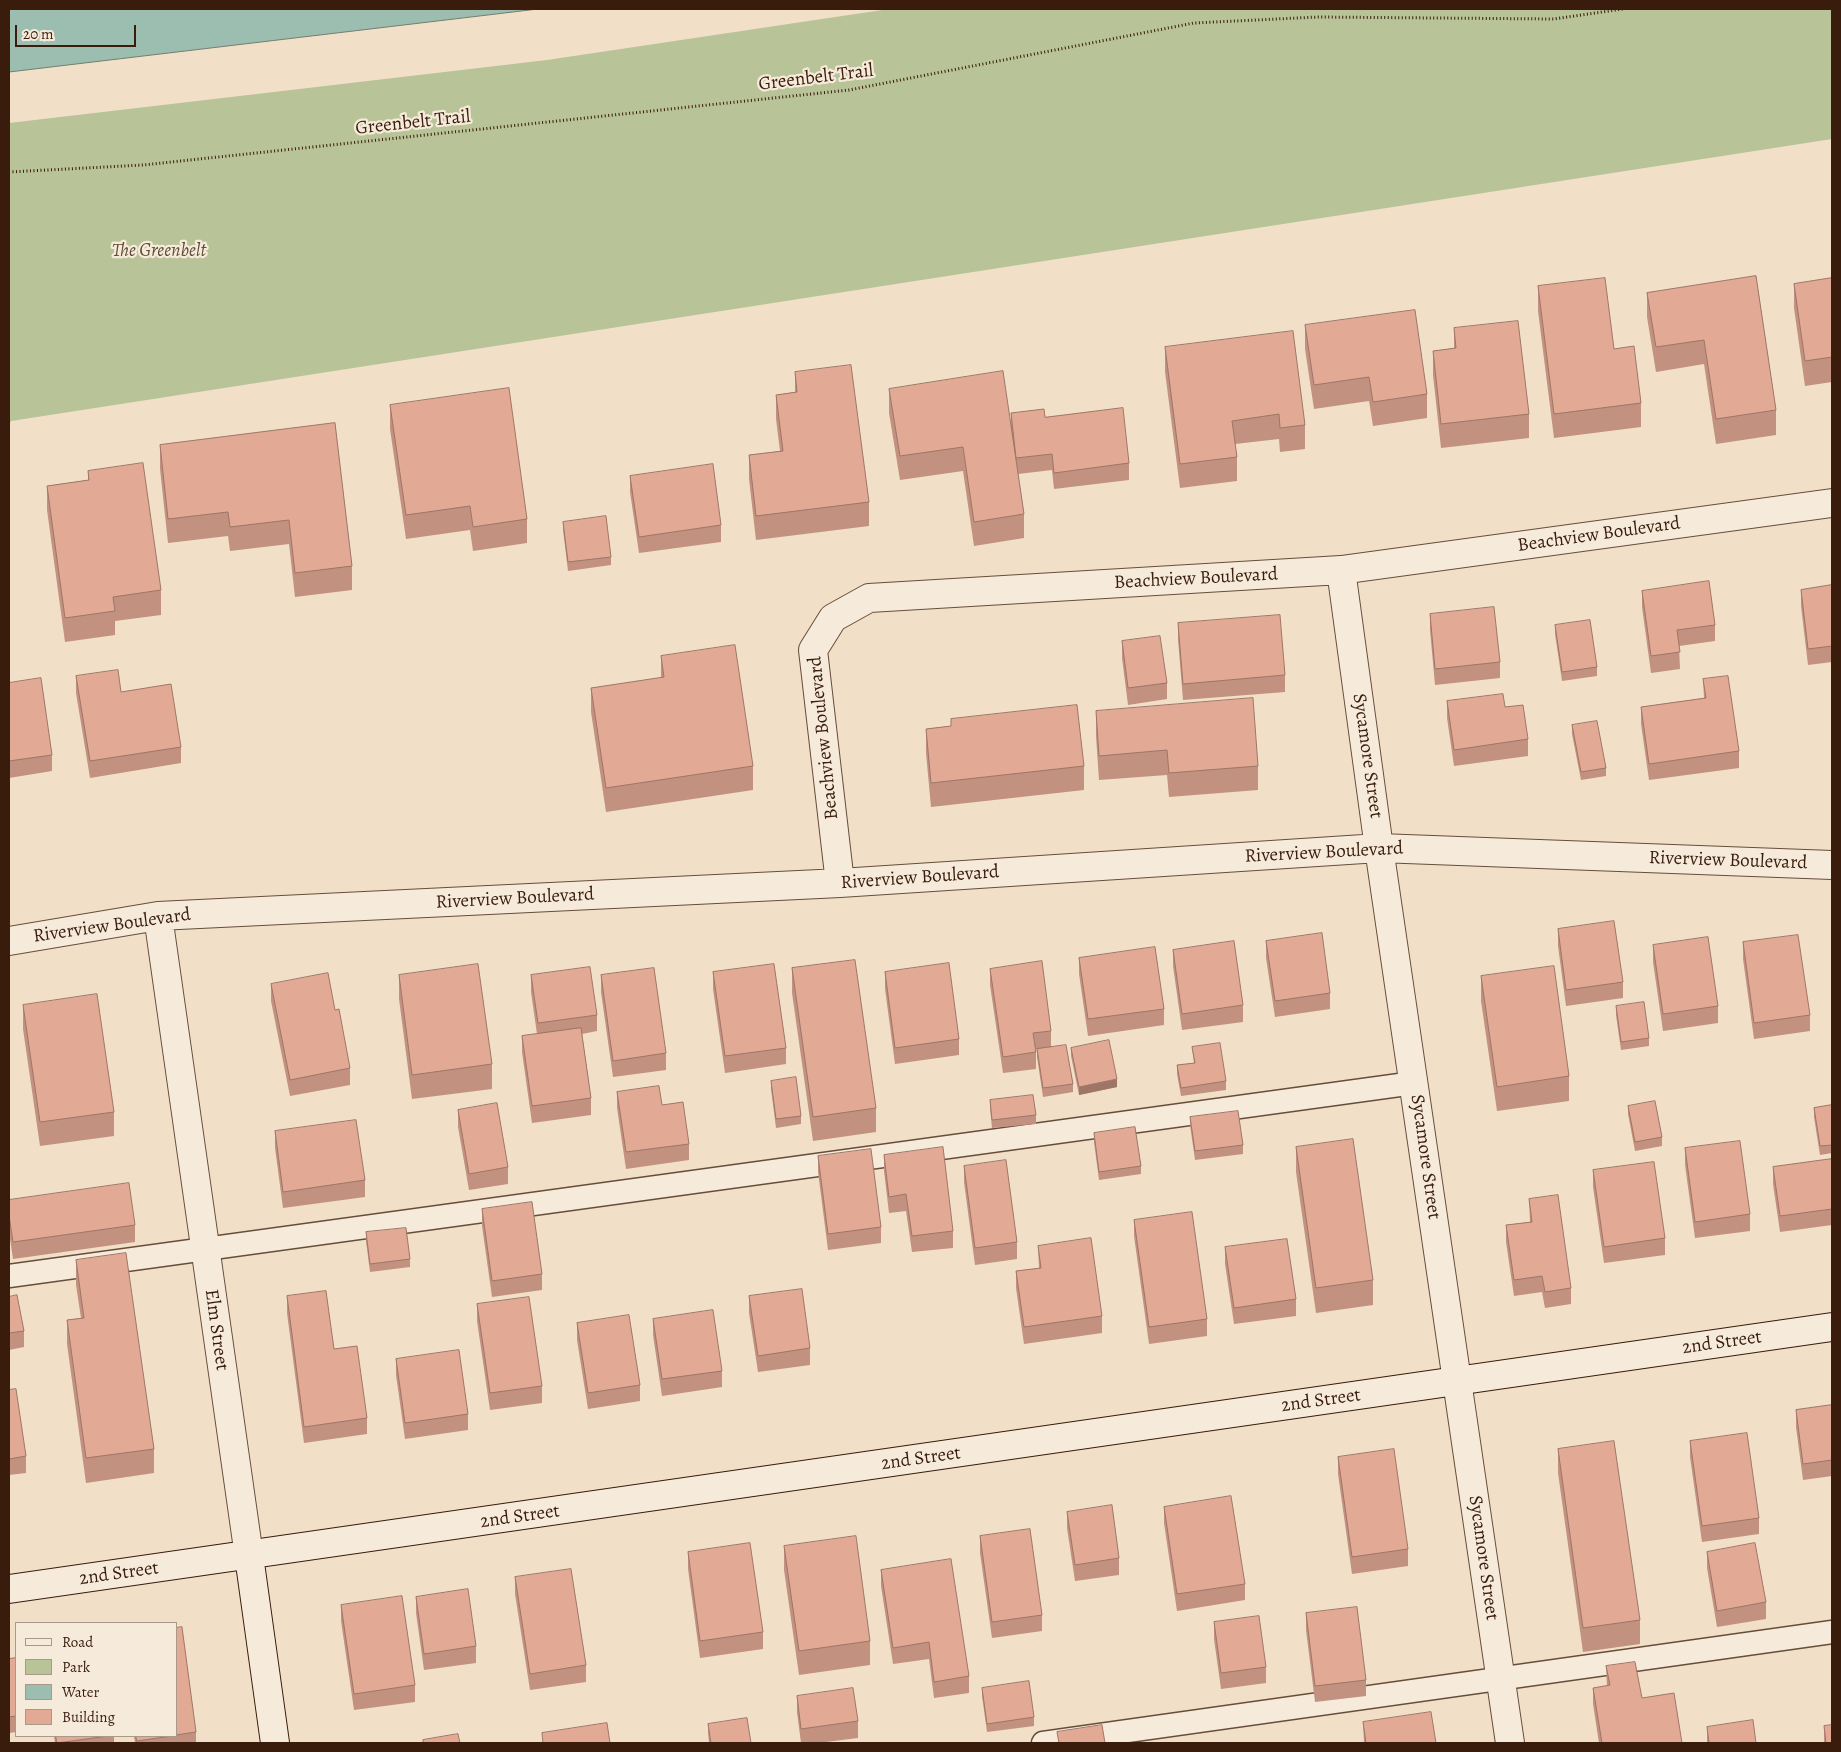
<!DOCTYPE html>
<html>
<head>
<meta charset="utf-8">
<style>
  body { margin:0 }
  #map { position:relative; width:1841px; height:1752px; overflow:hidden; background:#f1e0c7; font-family:Alegreya,serif }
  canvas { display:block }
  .frame { position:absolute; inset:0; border:10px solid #391c0b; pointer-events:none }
  .legend { position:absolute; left:15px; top:1622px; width:162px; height:115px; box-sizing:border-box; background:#f6ebdb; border:1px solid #aa9888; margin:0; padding:6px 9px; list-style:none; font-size:15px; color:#391c0b }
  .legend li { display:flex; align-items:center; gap:10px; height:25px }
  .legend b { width:25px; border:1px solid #aa9888 }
  .scale { position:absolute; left:15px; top:25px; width:121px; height:22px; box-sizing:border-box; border:2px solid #391c0b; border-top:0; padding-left:6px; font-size:15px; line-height:18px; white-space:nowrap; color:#391c0b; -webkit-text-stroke:4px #f6ebdb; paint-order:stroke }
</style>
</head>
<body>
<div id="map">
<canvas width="1841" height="1752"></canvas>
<div class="frame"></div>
<ul class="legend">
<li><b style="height:6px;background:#f6ebdb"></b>Road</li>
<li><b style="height:14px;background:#b8c397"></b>Park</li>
<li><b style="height:14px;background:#9bbeb0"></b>Water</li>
<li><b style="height:14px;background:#e2a994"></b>Building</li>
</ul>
<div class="scale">20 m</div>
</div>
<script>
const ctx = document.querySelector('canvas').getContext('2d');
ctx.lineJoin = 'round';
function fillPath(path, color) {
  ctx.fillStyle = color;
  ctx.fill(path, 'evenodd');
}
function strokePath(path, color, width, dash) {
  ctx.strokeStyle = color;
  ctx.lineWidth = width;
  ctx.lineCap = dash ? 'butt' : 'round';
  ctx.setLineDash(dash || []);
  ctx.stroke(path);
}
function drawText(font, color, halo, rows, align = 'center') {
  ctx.font = font + ' Alegreya,serif';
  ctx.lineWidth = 4.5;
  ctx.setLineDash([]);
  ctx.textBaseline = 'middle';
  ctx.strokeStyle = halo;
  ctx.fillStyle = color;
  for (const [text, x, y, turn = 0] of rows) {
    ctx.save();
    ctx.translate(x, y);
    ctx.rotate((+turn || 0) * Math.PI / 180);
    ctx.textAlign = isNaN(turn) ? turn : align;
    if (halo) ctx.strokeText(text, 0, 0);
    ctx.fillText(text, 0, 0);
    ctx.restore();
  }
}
fillPath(new Path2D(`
  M889,9H1832V139L11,421L9,425V123L547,60Z`), '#b8c397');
const water = new Path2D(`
  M9,9H538L9,72Z`);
fillPath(water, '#9bbeb0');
strokePath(water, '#747d6e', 1);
const lane = new Path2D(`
  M9,1276L1414,1083
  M1043,1743L1832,1632`);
const street = new Path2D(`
  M1341,570L1379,848L1510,1743
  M840,883L813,650L833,618L869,598L1341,570L1832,503
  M158,916L249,1556
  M9,941L158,916L840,883L1379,848L1832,865`);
const secondary = new Path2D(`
  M249,1556L275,1743
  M9,1589L1832,1327`);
strokePath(lane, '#674d3a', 25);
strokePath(street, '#674d3a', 30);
strokePath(secondary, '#391c0b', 30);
strokePath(new Path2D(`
  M9,172L143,165L849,90L1194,23L1318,17L1554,19L1623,9`), '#391c0b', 3, [1, 2.5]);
strokePath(lane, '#f6ebdb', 22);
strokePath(street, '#f6ebdb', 28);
strokePath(secondary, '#f6ebdb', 28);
fillPath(new Path2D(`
  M1756,276L1776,410V435L1716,444L1704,364L1656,372L1647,317V293Z
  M1832,278V382L1805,386L1794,308V284Z
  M1538,286L1614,349L1641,403V427L1554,438L1538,311Z
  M1305,325L1427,394V418L1373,426L1369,401L1314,409L1305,349Z
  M1454,328L1529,414V438L1441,448L1433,375V351L1454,348Z
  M1165,347L1305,425V449L1280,452L1279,439L1235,444L1237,457V481L1180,488L1165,372Z
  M795,372L869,502V526L756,540L749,479V455L780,451L776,419V395L795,392Z
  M889,389L1011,426V413L1045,417L1129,463V480L1054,489L1052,470L1018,474L1024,514V538L974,546L963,471L900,480L889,413Z
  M390,405L527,519V543L473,551L470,530L406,539L390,429Z
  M335,423L352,566V590L295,597L289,544L230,551L228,536L168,543L160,469V445Z
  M88,471L161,590V615L115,621V635L65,642L47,510V486L88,480Z
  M630,476L721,525V542L639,553L630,492Z
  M563,522L611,557V565L568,571L563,530Z
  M1832,585V662L1808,665L1801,606V590Z
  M1642,591L1715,625V641L1679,646L1680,669L1651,673L1642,607Z
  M1430,614L1500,662V678L1435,685L1430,630Z
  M1178,623L1285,675V692L1183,700L1178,640Z
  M1555,625L1597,667V676L1562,681L1555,634Z
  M1122,641L1167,683V699L1128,705L1122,658Z
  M661,656L753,766V790L606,812L591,712V688L661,678Z
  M76,676L121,692L181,747V763L90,778L76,693Z
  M1703,679L1739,751V768L1649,780L1641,724V707L1704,698Z
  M9,683L52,755V771L9,778Z
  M1447,701L1505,707L1528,739V756L1454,766L1447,718Z
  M1096,711L1258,766V790L1169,797L1167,775L1099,780L1096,736Z
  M1572,725L1606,768V776L1581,780L1572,734Z
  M951,726L1084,766V790L931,807L926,753V729Z
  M1558,929L1623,982V998L1566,1006L1558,946Z
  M1266,941L1330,993V1009L1275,1017L1266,958Z
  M1743,942L1810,1015V1031L1754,1039L1743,959Z
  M1653,945L1718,1006V1023L1663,1031L1653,962Z
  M1173,950L1243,1005V1022L1182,1030L1173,966Z
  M1079,958L1164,1009V1025L1088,1036L1079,974Z
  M792,968L876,1108V1132L813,1141L792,993Z
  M990,969L1051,1031V1047L1073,1084V1092L1043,1097L1037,1057V1049H1036V1069L1003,1073L990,985Z
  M713,972L786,1048V1064L725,1073L713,989Z
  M885,972L959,1039V1055L895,1064L885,989Z
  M399,975L492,1064V1089L412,1099L399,999Z
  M531,975L597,1015V1031L582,1034L591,1098V1115L532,1123L522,1052V1036L537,1034L531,992Z
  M601,975L666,1053V1070L613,1077L601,992Z
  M1481,976L1569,1076V1101L1497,1111L1481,1001Z
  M271,984L335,1010L350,1068V1085L290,1096L271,1001Z
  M23,1005L114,1112V1136L40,1146L23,1029Z
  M1616,1006L1649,1038V1046L1621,1050L1616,1015Z
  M1192,1047L1226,1081V1090L1181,1096L1177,1074V1065L1194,1063Z
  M1071,1048L1117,1087L1079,1095L1071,1056Z
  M771,1081L801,1116V1124L776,1128L771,1089Z
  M617,1092L689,1144V1160L626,1169L617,1108Z
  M990,1100L1036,1115V1124L992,1128L990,1108Z
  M1832,1105V1153L1820,1155L1814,1117V1108Z
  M1628,1106L1662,1137V1146L1635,1151L1628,1114Z
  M458,1110L508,1167V1184L469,1190L458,1127Z
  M1190,1117L1243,1145V1154L1195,1160L1190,1125Z
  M275,1131L365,1180V1197L283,1208L275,1148Z
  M1094,1133L1141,1166V1174L1099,1180L1094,1142Z
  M1296,1147L1373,1280V1305L1316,1313L1296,1172Z
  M1685,1148L1750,1214V1231L1695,1238L1685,1165Z
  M884,1155L953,1231V1248L912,1252L906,1211L889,1213L884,1171Z
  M818,1156L881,1227V1243L828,1250L818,1172Z
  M1832,1159V1225L1780,1232L1773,1184V1167Z
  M964,1166L1017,1242V1259L975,1265L964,1182Z
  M1593,1170L1665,1238V1255L1604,1263L1593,1187Z
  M1529,1199L1571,1288V1304L1545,1308L1542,1292L1514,1296L1506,1242V1225L1530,1222Z
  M9,1200L135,1225V1242L13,1259L9,1232Z
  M482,1209L542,1274V1290L492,1297L482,1226Z
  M1134,1220L1207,1319V1336L1149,1344L1134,1236Z
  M366,1232L410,1259V1267L370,1272L366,1241Z
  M1038,1246L1102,1316V1333L1024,1344L1016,1288V1271L1039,1268Z
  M1225,1247L1296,1299V1316L1234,1324L1225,1264Z
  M76,1260L154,1449V1473L86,1483L67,1344V1320L81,1318L76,1285Z
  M287,1296L334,1349L367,1418V1434L304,1443L287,1313Z
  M749,1296L810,1348V1365L758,1372L749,1313Z
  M9,1297L24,1331V1347L9,1350Z
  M477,1304L542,1386V1403L490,1410L477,1321Z
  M653,1319L722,1371V1387L662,1396L653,1335Z
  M577,1323L640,1385V1401L588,1409L577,1340Z
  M396,1359L468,1414V1430L405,1439L396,1375Z
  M9,1390L26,1456V1473L9,1475Z
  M1832,1405V1476L1803,1480L1796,1427V1410Z
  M1690,1441L1759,1518V1534L1702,1542L1690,1457Z
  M1558,1449L1640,1620V1644L1583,1652L1558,1473Z
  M1338,1457L1408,1549V1566L1352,1574L1338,1474Z
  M1164,1507L1245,1584V1600L1177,1611L1164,1523Z
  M1067,1512L1119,1558V1575L1075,1581L1067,1528Z
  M980,1536L1042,1615V1631L992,1638L980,1553Z
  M784,1546L870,1641V1665L799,1675L784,1570Z
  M688,1552L763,1632V1649L700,1658L688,1569Z
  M1707,1552L1766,1602V1619L1717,1627L1707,1568Z
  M881,1570L969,1676V1693L934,1698L929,1659L893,1664L881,1586Z
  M515,1577L586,1665V1682L530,1690L515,1594Z
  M416,1597L476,1646V1663L424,1670L416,1613Z
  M341,1605L415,1685V1702L354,1710L341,1621Z
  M1306,1613L1366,1680V1696L1315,1702L1306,1630Z
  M1214,1622L1266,1667V1683L1221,1689L1214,1639Z
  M176,1628L196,1732V1743H135L134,1736H176Z
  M16,1658V1732L9,1733V1659Z
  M1606,1666L1642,1698L1682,1743H1599L1593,1704V1688L1607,1686Z
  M982,1688L1034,1717V1726L987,1732L982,1696Z
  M797,1696L858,1721V1738L818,1743H801L797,1712Z
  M1363,1722L1436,1743H1364Z
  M708,1724L751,1743H709L708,1732Z
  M1824,1726L1832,1743H1824Z
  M1707,1727L1756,1743H1707Z
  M54,1736H114V1743H55Z`), '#c2917f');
fillPath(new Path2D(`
  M1117,1079V1087L1079,1095V1087Z`), '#9e7668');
const building = new Path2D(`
  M1756,276L1776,410L1716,419L1704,340L1656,347L1647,293Z
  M1605,278L1614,349L1634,346L1641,403L1554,414L1538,286Z
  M1832,278V357L1805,361L1794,284Z
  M1415,310L1427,394L1373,402L1369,377L1314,385L1305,325Z
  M1518,321L1529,414L1441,424L1433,351L1456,348L1454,328Z
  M1293,331L1305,425L1280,428L1279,414L1232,421L1237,457L1180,464L1165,347Z
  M851,365L869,502L756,516L749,455L783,451L776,395L797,392L795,372Z
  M1003,371L1024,514L974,522L963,447L900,456L889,389Z
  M509,388L527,519L473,527L470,506L406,515L390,405Z
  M1123,408L1129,463L1054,473L1052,454L1016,458L1011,413L1044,409L1045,417Z
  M335,423L352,566L295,573L289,520L230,527L228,512L168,519L160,445Z
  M143,463L161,590L113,597L115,611L65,618L47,486L89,480L88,471Z
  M713,464L721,525L639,537L630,476Z
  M606,516L611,557L568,562L563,522Z
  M1709,581L1715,625L1677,630L1680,652L1651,656L1642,591Z
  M1832,585V646L1808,649L1801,590Z
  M1494,607L1500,662L1435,669L1430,614Z
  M1280,615L1285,675L1183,684L1178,623Z
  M1590,620L1597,667L1562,672L1555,625Z
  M1160,636L1167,683L1128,688L1122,641Z
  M735,645L753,766L606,788L591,688L664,677L661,656Z
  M118,670L121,692L171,684L181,747L90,761L76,676Z
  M1728,676L1739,751L1649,764L1641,707L1706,698L1703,679Z
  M41,678L52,755L9,761V683Z
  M1503,694L1505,707L1523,705L1528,739L1454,750L1447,701Z
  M1253,698L1258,766L1169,773L1167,750L1099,756L1096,711Z
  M1077,705L1084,766L931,783L926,729L951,726V719Z
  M1597,721L1606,768L1581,772L1572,725Z
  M1614,921L1623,982L1566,990L1558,929Z
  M1322,933L1330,993L1275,1001L1266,941Z
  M1798,935L1810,1015L1754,1023L1743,942Z
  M1708,937L1718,1006L1663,1014L1653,945Z
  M1234,941L1243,1005L1182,1014L1173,950Z
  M1155,947L1164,1009L1088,1019L1079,958Z
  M855,960L876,1108L813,1117L792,968Z
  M1042,961L1051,1031L1033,1033L1036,1052L1003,1057L990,969Z
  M949,963L959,1039L895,1048L885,972Z
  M478,964L492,1064L412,1075L399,975Z
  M774,964L786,1048L725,1056L713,972Z
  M1554,966L1569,1076L1497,1087L1481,976Z
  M590,967L597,1015L538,1023L531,975Z
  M654,968L666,1053L613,1061L601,975Z
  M328,973L335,1010L339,1009L350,1068L290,1080L271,984Z
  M97,994L114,1112L40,1122L23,1005Z
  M1644,1002L1649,1038L1621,1042L1616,1006Z
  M581,1028L591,1098L532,1106L522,1036Z
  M1109,1040L1117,1079L1079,1087L1071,1048Z
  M1220,1043L1226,1081L1181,1088L1177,1065L1195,1063L1192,1047Z
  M1066,1045L1073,1084L1043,1088L1037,1049Z
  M796,1077L801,1116L776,1119L771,1081Z
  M659,1086L662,1105L683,1102L689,1144L626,1152L617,1092Z
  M1033,1095L1036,1115L992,1120L990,1100Z
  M1655,1101L1662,1137L1635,1142L1628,1106Z
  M497,1103L508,1167L469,1174L458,1110Z
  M1832,1105V1145L1820,1146L1814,1108Z
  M1238,1111L1243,1145L1195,1151L1190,1117Z
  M356,1120L365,1180L283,1192L275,1131Z
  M1135,1127L1141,1166L1099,1172L1094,1133Z
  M1353,1139L1373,1280L1316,1288L1296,1147Z
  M1740,1141L1750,1214L1695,1222L1685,1148Z
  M943,1147L953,1231L912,1236L906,1194L889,1197L884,1155Z
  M871,1149L881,1227L828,1234L818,1156Z
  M1832,1159V1209L1780,1216L1773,1167Z
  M1006,1160L1017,1242L975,1248L964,1166Z
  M1654,1162L1665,1238L1604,1247L1593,1170Z
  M129,1183L135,1225L13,1242L9,1215V1200Z
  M1558,1195L1571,1288L1545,1292L1542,1276L1514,1280L1506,1225L1532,1222L1529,1199Z
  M532,1202L542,1274L492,1281L482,1209Z
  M1192,1212L1207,1319L1149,1327L1134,1220Z
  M406,1228L410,1259L370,1264L366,1232Z
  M1091,1238L1102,1316L1024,1327L1016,1271L1041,1268L1038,1246Z
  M1287,1239L1296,1299L1234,1308L1225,1247Z
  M126,1253L154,1449L86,1458L67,1320L84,1318L76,1260Z
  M802,1289L810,1348L758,1356L749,1296Z
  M326,1291L334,1349L357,1346L367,1418L304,1427L287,1296Z
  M17,1295L24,1331L9,1333V1297Z
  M529,1297L542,1386L490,1393L477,1304Z
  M713,1310L722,1371L662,1379L653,1319Z
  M629,1315L640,1385L588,1393L577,1323Z
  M459,1350L468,1414L405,1423L396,1359Z
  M16,1389L26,1456L9,1459V1390Z
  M1832,1405V1460L1803,1464L1796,1410Z
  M1747,1433L1759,1518L1702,1526L1690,1441Z
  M1614,1441L1640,1620L1583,1628L1558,1449Z
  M1394,1449L1408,1549L1352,1557L1338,1457Z
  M1231,1496L1245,1584L1177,1594L1164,1507Z
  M1112,1505L1119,1558L1075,1565L1067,1512Z
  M1030,1529L1042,1615L992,1622L980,1536Z
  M856,1536L870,1641L799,1651L784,1546Z
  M750,1543L763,1632L700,1641L688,1552Z
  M1755,1543L1766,1602L1717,1611L1707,1552Z
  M951,1559L969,1676L934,1682L929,1642L893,1648L881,1570Z
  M571,1569L586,1665L530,1674L515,1577Z
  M468,1589L476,1646L424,1654L416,1597Z
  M402,1596L415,1685L354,1694L341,1605Z
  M1357,1607L1366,1680L1315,1686L1306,1613Z
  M1259,1616L1266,1667L1221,1673L1214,1622Z
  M182,1627L196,1732L176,1735V1628Z
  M16,1658V1716L9,1717V1659Z
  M1635,1662L1642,1698L1674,1693L1682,1743H1602L1593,1688L1610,1685L1606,1666Z
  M1029,1681L1034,1717L987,1724L982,1688Z
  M853,1688L858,1721L801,1729L797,1696Z
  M1431,1712L1436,1743H1366L1363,1722Z
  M747,1718L751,1743H711L708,1724Z
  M1753,1720L1756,1743H1709L1707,1727Z
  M607,1723L610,1743H543L542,1733Z
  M1102,1725L1105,1743H1059L1057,1732Z
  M1832,1725V1743H1826L1824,1726Z
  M458,1734L460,1743H423V1740Z
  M56,1736H108L57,1743Z
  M136,1736H172L137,1741Z`);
fillPath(building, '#e2a994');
strokePath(building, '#9e7668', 1);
drawText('19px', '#391c0b', '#f6ebdb', [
  ["Greenbelt Trail",816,78,-7],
  ["Greenbelt Trail",413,123,-6],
  ["Beachview Boulevard",1599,535,-8],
  ["Beachview Boulevard",1196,579,-3],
  ["Beachview Boulevard",824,738,-96],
  ["Sycamore Street",1367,756,82],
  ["Riverview Boulevard",1324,853,-3],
  ["Riverview Boulevard",1728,861,2],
  ["Riverview Boulevard",920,878,-4],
  ["Riverview Boulevard",515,899,-3],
  ["Riverview Boulevard",112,926,-8],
  ["Sycamore Street",1425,1157,82],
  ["Elm Street",216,1330,82],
  ["2nd Street",1722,1343,-8],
  ["2nd Street",1321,1401,-8],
  ["2nd Street",921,1459,-8],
  ["2nd Street",520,1517,-8],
  ["Sycamore Street",1483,1558,82],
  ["2nd Street",119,1574,-8]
]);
drawText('italic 19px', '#5f4e35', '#f6ebdb', [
  ["The Greenbelt",159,251]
]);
</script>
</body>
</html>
